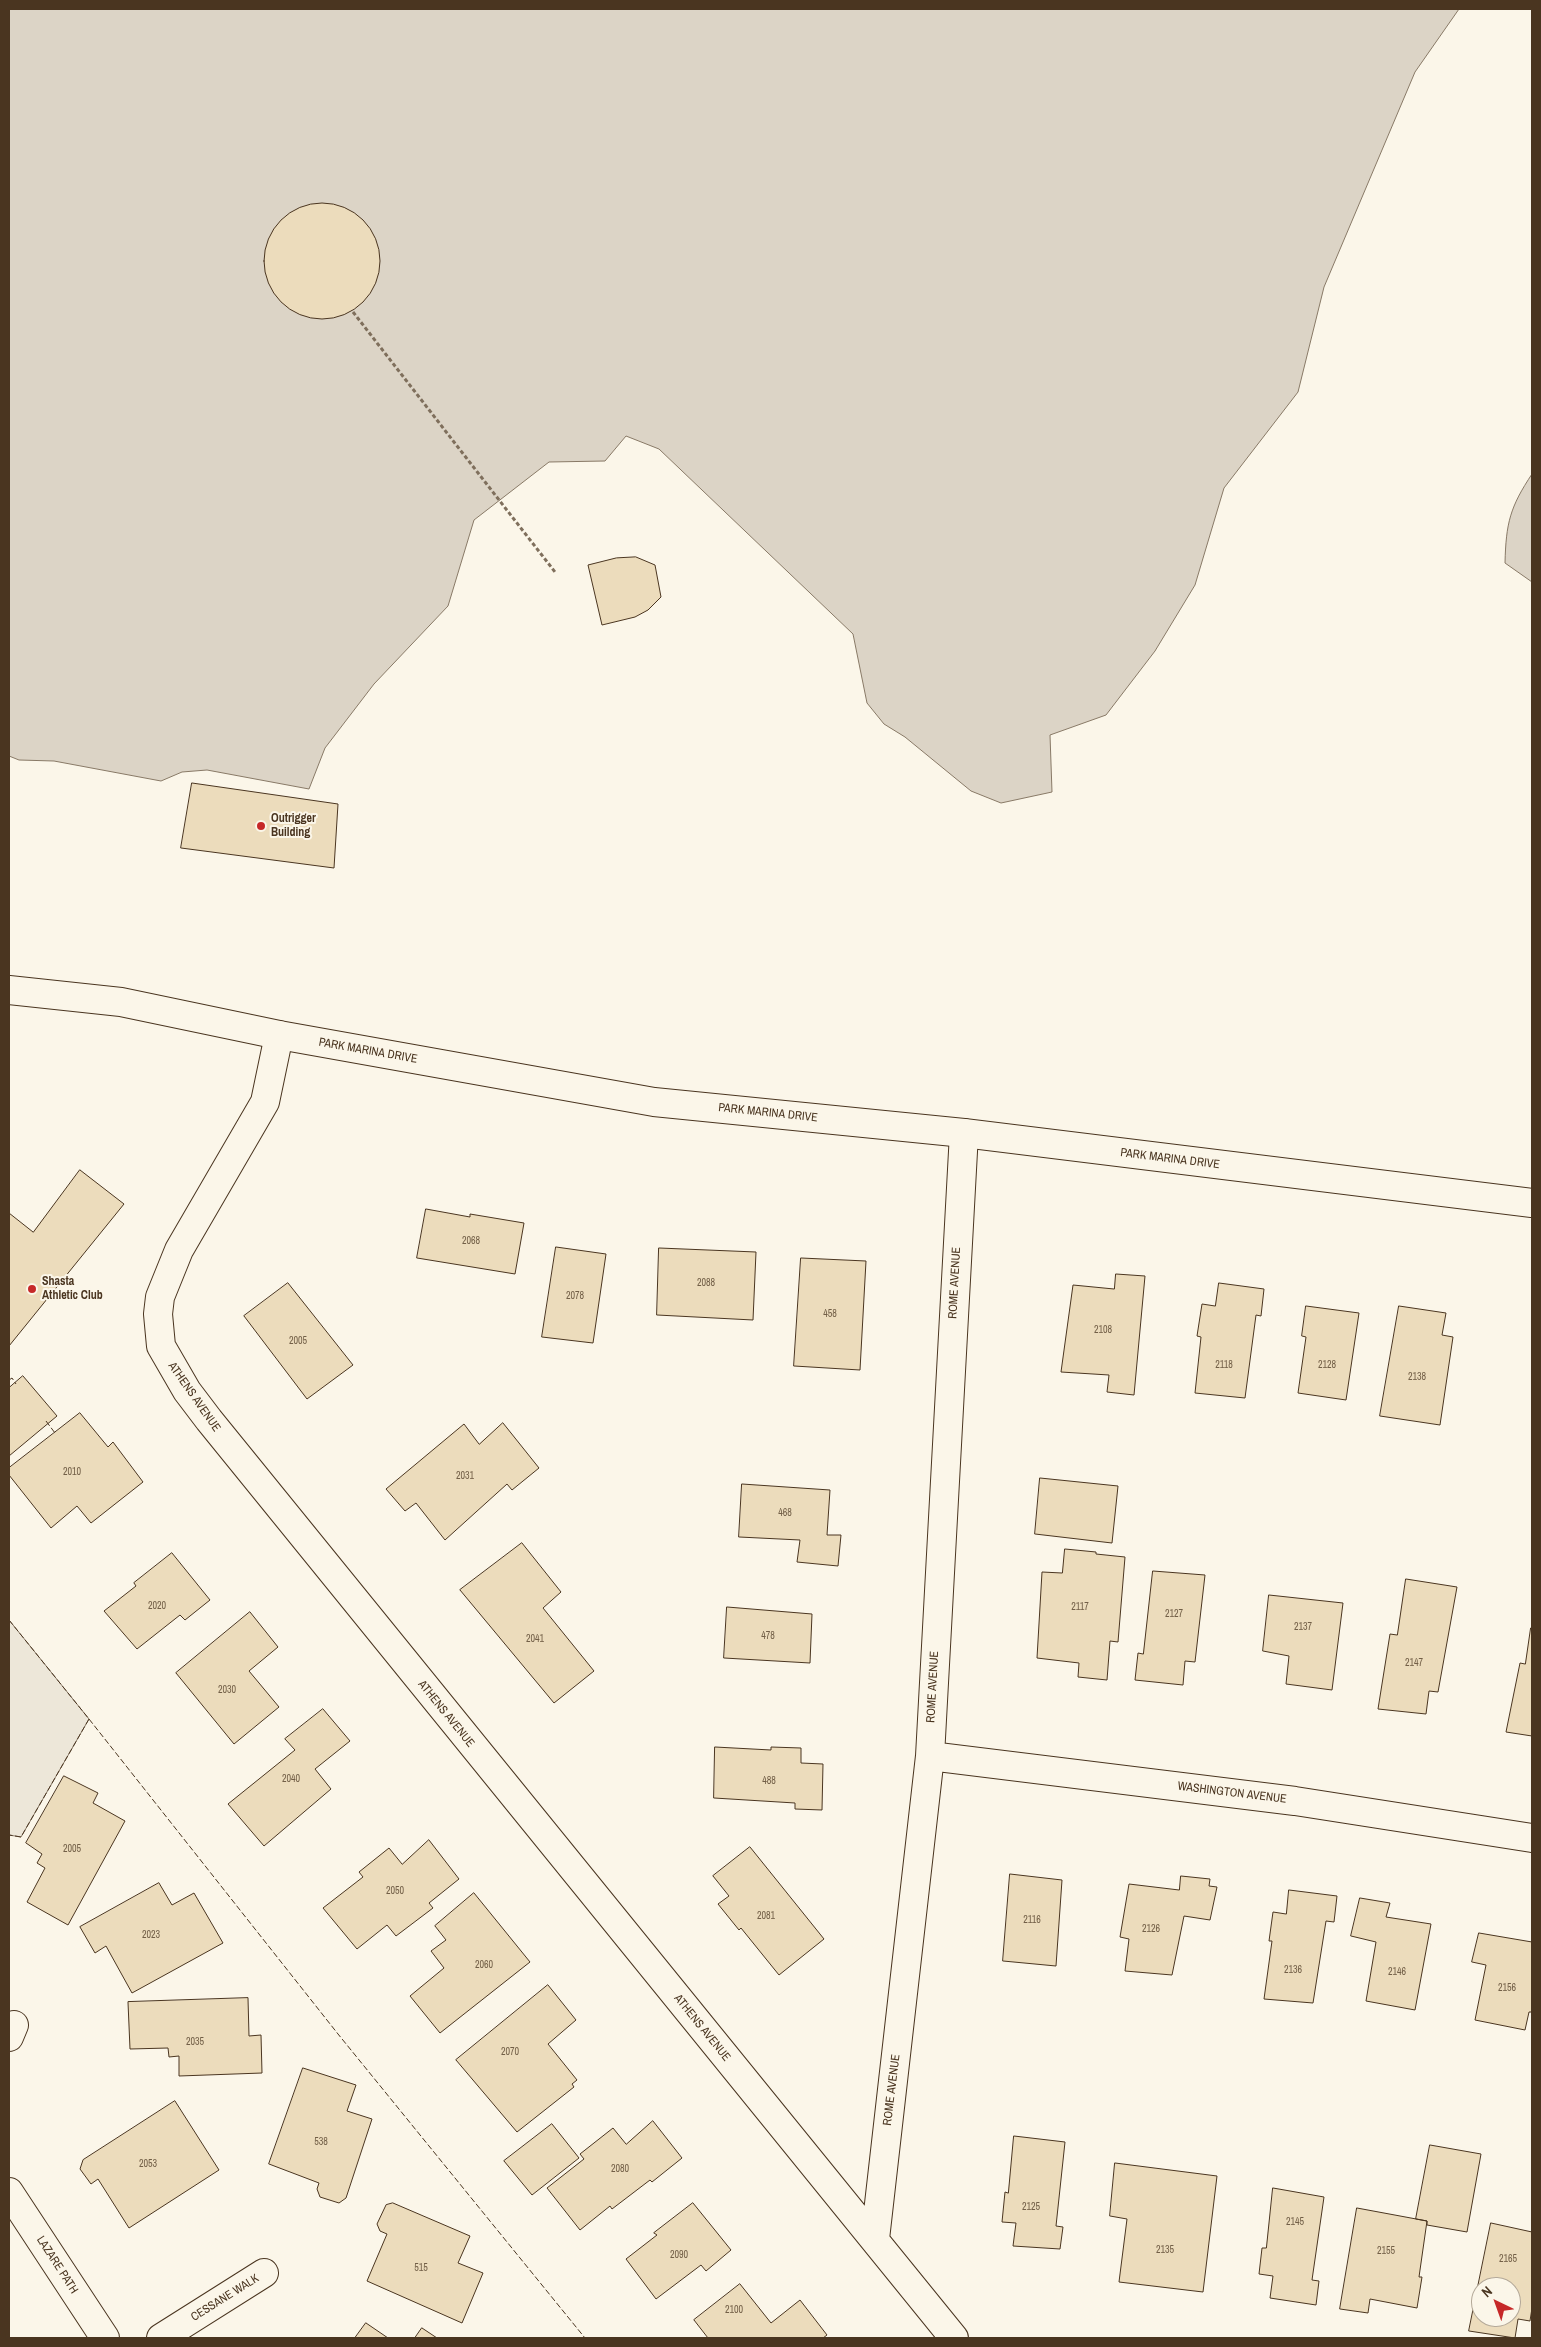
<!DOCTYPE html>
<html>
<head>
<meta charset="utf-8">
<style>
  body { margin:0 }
  #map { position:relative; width:1541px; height:2347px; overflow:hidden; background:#fbf6e9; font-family:"Archivo Narrow",sans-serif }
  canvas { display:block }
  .frame { position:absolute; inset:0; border:10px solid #4a3520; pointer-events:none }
  .north { position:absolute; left:1471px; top:2277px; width:50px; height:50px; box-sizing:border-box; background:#fbf6e9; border:1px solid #b4a999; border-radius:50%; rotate:318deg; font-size:14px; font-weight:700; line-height:20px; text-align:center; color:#4a3520 }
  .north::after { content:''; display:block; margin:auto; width:18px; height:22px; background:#c62828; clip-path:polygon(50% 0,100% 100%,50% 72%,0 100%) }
</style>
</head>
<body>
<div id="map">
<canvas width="1541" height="2347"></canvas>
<div class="frame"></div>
<div class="north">N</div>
</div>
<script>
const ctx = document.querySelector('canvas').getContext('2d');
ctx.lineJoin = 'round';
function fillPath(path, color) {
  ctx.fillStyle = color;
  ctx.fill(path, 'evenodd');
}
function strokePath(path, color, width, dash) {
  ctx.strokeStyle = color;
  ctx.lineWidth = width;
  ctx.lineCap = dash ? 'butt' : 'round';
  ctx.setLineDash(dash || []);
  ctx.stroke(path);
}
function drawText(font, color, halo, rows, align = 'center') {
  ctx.font = font + ' "Archivo Narrow",sans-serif';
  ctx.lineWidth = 4;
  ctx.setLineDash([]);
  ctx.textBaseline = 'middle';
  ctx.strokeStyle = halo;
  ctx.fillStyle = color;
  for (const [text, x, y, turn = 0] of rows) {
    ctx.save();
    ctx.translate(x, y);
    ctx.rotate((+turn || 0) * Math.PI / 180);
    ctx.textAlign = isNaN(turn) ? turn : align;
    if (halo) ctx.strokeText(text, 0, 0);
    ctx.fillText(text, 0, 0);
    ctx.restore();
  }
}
const parking = new Path2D(`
  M9,1620L89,1719L21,1837L9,1835Z`);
fillPath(parking, '#ede7d9');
strokePath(parking, '#887966', 1);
const water = new Path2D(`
  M9,9H1459L1415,72L1324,287L1298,392L1224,488L1195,585L1155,651L1106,715L1050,735L1052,792L1001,803L971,791L905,737L884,724L867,703L853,634L659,449L626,436L605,461L549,462L474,520L448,606L374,684L325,748L309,789L207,770L182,772L161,781L54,761L19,760L9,756Z
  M1532,474V582L1505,563C1506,523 1510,507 1532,474Z`);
fillPath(water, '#dcd4c6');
strokePath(water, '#887966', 1);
const building = new Path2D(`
  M264 261a58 58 0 1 1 116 0a58 58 0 1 1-116 0Z
  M636,557L655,565L661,597L648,610L635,617L602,625L588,565L616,558Z
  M192,783L338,804L334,868L181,848Z
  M80,1170L124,1204L9,1346V1213L33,1232Z
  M426,1209L470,1217V1214L524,1223L515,1274L417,1258Z
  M556,1247L606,1254L593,1343L542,1337Z
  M659,1248L756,1252L753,1320L657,1315Z
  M801,1258L866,1261L860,1370L794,1366Z
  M1116,1274L1145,1276L1134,1395L1107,1392L1109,1375L1061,1372L1073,1285L1114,1289Z
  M288,1283L353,1365L307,1399L244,1316Z
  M1219,1283L1264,1289L1261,1316L1256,1315L1245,1398L1195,1393L1201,1337L1197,1336L1202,1304L1215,1306Z
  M1306,1306L1359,1313L1346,1400L1298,1393L1306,1337L1302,1336Z
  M1399,1306L1446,1313L1442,1335L1453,1337L1440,1425L1380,1416Z
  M23,1376L57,1416L9,1456V1388Z
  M80,1413L108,1447L113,1442L143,1482L91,1523L77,1506L51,1528L9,1475V1468Z
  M503,1423L539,1468L512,1490L507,1484L445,1540L416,1503L405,1511L386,1489L464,1424L479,1444Z
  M1040,1478L1118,1486L1112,1543L1035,1534Z
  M742,1484L830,1490L827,1535H841L838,1566L797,1562L800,1540L739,1537Z
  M522,1543L561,1592L543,1608L594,1671L554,1703L460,1590Z
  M1065,1549L1096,1552V1554L1125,1557L1118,1642L1110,1641L1107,1680L1078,1677L1079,1663L1037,1658L1042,1572L1062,1573Z
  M172,1553L210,1600L185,1620L180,1615L137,1649L104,1611L136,1586L134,1583Z
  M1153,1571L1205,1575L1195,1662L1185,1661L1183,1685L1135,1680L1138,1653L1143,1654Z
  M1406,1579L1457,1587L1438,1692L1429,1691L1426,1714L1378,1709L1390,1634L1397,1635Z
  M1269,1595L1343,1603L1332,1690L1286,1684L1289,1656L1263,1651Z
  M727,1607L812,1614L810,1663L724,1658Z
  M250,1612L278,1647L249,1671L279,1707L234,1744L176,1673Z
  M1531,1628H1532V1736L1506,1732L1520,1663L1525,1664Z
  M323,1709L350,1741L315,1769L331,1789L264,1846L228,1804L295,1750L285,1739Z
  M715,1747L771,1750V1747L801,1748V1763L823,1764L822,1810L795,1809V1803L714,1798Z
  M64,1776L98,1793L93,1803L125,1821L68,1925L27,1902L45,1868L37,1863L42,1854L26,1843Z
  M429,1840L459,1879L429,1903L433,1908L396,1936L387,1925L357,1949L323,1908L363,1877L359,1872L389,1848L402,1864Z
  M750,1847L824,1939L779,1975L741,1928L739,1930L718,1904L729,1896L713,1876Z
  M1010,1874L1062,1880L1056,1966L1003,1961Z
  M1181,1876L1210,1879L1209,1886L1217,1887L1210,1920L1184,1916L1172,1975L1125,1971L1129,1939L1120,1937L1129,1884L1179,1890Z
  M159,1883L172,1905L194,1893L223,1943L132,1993L106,1946L95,1953L80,1927Z
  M1289,1890L1337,1896L1334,1922L1326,1921L1313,2003L1264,1999L1272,1941H1269L1273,1912L1286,1914Z
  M474,1893L530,1962L440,2033L410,1996L444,1968L431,1951L446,1940L435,1926Z
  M1360,1898L1390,1903L1386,1917L1431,1924L1415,2010L1366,2001L1376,1942L1351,1936Z
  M1479,1933L1532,1942V2012H1529L1525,2030L1475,2020L1486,1965L1472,1962Z
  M548,1985L576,2020L548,2044L577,2080L572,2084L574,2087L517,2132L456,2060Z
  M248,1998L249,2036L261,2035L262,2073L179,2076V2056L169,2057L168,2048L130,2049L128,2002Z
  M303,2068L356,2085L347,2111L372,2119L346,2198L339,2203L320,2197L317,2189L319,2183L269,2164Z
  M175,2101L219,2170L129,2228L98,2179L91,2184L80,2169L83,2160Z
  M653,2121L682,2158L652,2182L650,2180L612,2209L610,2206L580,2230L547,2188L584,2159L580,2154L613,2128L626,2144Z
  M552,2124L579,2158L532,2195L504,2161Z
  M1014,2136L1065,2142L1056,2226L1063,2227L1060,2249L1013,2246L1016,2223L1002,2222L1005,2192L1008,2193Z
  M1430,2145L1481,2154L1467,2232L1427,2225V2221L1416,2219Z
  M1115,2163L1217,2176L1203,2292L1119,2282L1127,2219L1110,2216Z
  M1273,2188L1324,2197L1312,2280L1319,2281L1316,2305L1270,2298L1273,2276L1259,2274L1262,2248H1266Z
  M393,2203L470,2236L458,2263L483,2273L462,2323L367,2281L387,2234L380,2231L377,2224L386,2205Z
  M693,2203L731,2250L706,2271L701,2265L656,2299L626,2259L657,2235L654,2233Z
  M1357,2208L1427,2221L1419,2277H1422L1417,2308L1370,2299L1368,2313L1340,2309Z
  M1491,2223L1532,2232V2308L1530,2321L1518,2319L1515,2338L1469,2331ZM1481,2287H1511V2317H1481Z
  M740,2284L771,2323L800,2300L827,2335L823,2338H708L694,2320Z
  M366,2323L388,2338H355Z
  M422,2328L437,2338H415Z`);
fillPath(building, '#ecdcbc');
strokePath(building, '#4a3520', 1);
const minor = new Path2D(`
  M279,1035L265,1102L179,1250L160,1297L158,1314L161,1346L187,1391L209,1420L954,2338
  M930,1756L1295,1801L1532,1838
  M9,2037L14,2025
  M9,2192L105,2338
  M875,2239L930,1756L964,1133
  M161,2338L264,2273`);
const secondary = new Path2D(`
  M9,990L121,1002L279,1035L654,1102L964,1133L1532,1203`);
strokePath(minor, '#4a3520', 30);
strokePath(secondary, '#4a3520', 30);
strokePath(new Path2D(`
  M353,312L555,572`), '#7f6f5c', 3, [4, 2.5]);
strokePath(minor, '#fbf6e9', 28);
strokePath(secondary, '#fbf6e9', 28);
strokePath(new Path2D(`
  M9,1380L12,1378L16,1384
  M46,1421L55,1433
  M9,1620L89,1719L21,1837L9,1835
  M89,1719L338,2034L585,2338`), '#4a3520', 1, [6, 2.5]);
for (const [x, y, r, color] of [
  [261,826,5,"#c62828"],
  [32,1289,5,"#c62828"]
]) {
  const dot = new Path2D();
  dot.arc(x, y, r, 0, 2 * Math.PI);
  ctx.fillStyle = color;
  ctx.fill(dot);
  strokePath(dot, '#fbf6e9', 2);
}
drawText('10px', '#725f47', null, [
  ["2068",471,1241],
  ["2088",706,1283],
  ["2078",575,1296],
  ["458",830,1314],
  ["2108",1103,1330],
  ["2005",298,1341],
  ["2118",1224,1365],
  ["2128",1327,1365],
  ["2138",1417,1377],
  ["2010",72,1472],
  ["2031",465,1476],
  ["468",785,1513],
  ["2020",157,1606],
  ["2117",1080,1607],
  ["2127",1174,1614],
  ["2137",1303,1627],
  ["478",768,1636],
  ["2041",535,1639],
  ["2147",1414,1663],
  ["2030",227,1690],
  ["2040",291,1779],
  ["488",769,1781],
  ["2005",72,1849],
  ["2050",395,1891],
  ["2081",766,1916],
  ["2116",1032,1920],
  ["2126",1151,1929],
  ["2023",151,1935],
  ["2060",484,1965],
  ["2136",1293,1970],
  ["2146",1397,1972],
  ["2156",1507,1988],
  ["2035",195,2042],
  ["2070",510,2052],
  ["538",321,2142],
  ["2053",148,2164],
  ["2080",620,2169],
  ["2125",1031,2207],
  ["2145",1295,2222],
  ["2135",1165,2250],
  ["2155",1386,2251],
  ["2090",679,2255],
  ["2165",1508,2259],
  ["515",421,2268],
  ["2100",734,2310]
]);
drawText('bold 12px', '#4a3520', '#fbf6e9', [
  ["Outrigger",271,819],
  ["Building",271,833],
  ["Shasta",42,1282],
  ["Athletic Club",42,1296]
], 'left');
drawText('12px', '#4a3520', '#fbf6e9', [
  ["PARK MARINA DRIVE",368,1051,10],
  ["PARK MARINA DRIVE",768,1113,6],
  ["PARK MARINA DRIVE",1170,1159,7],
  ["ROME AVENUE",955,1283,-87],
  ["ATHENS AVENUE",194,1397,55],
  ["ROME AVENUE",933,1687,-87],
  ["ATHENS AVENUE",446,1714,51],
  ["WASHINGTON AVENUE",1232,1793,7],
  ["ATHENS AVENUE",702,2028,51],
  ["ROME AVENUE",892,2090,-83],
  ["LAZARE PATH",57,2265,57],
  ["CESSANE WALK",225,2298,-32]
]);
</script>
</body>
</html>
